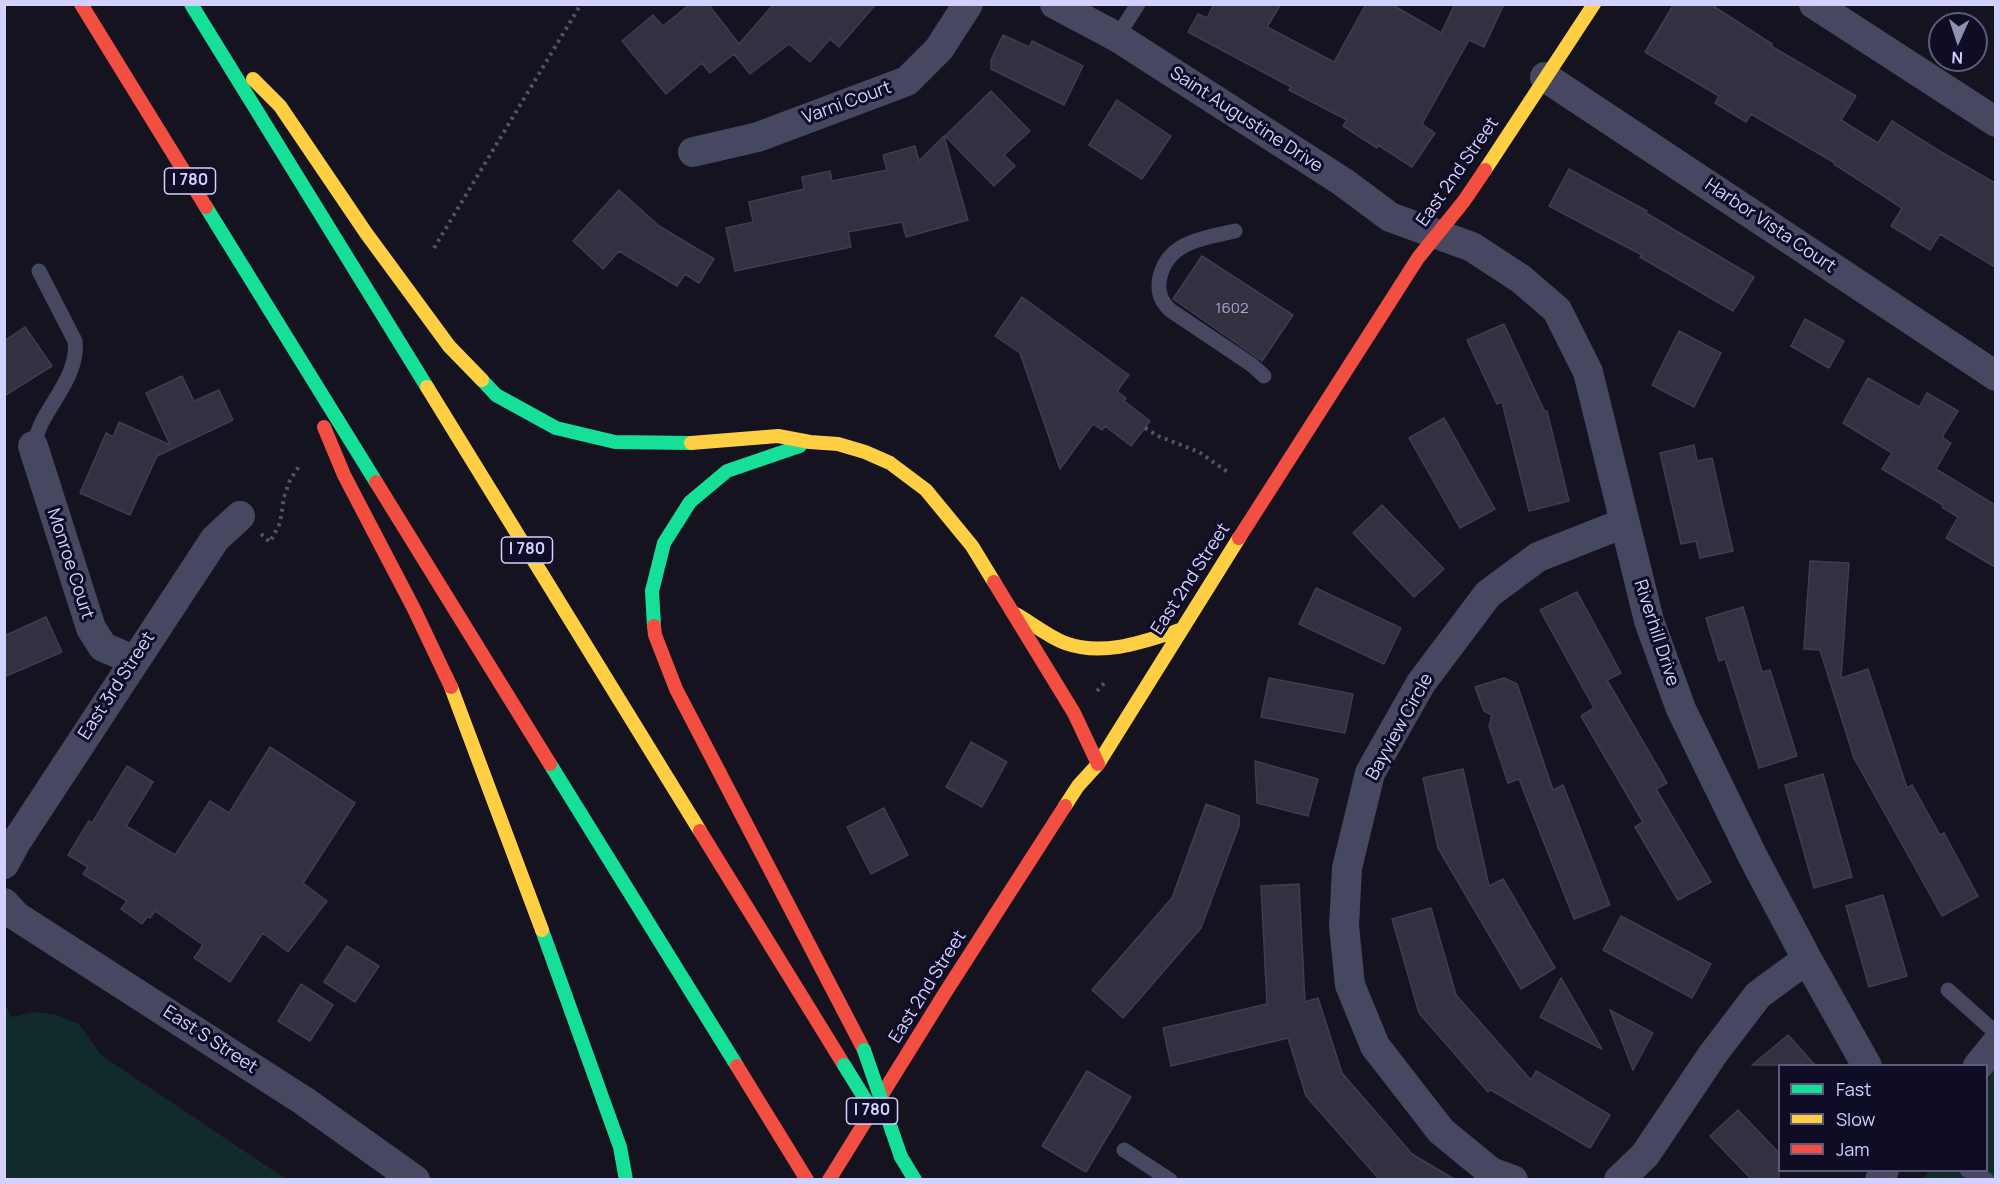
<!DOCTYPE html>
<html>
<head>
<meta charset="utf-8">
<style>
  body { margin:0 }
  #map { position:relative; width:2000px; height:1184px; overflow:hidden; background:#14131f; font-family:Manrope,sans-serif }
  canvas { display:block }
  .frame { position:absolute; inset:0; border:6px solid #d3d1ff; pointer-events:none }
  .legend { position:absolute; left:1778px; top:1064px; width:210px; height:108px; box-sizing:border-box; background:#0f0d25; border:2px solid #5d5b7c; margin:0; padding:8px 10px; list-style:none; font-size:18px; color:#d3d1ff }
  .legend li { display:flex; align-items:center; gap:12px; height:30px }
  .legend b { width:30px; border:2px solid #5d5b7c }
  .north { position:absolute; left:1928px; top:12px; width:60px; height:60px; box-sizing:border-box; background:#0f0d25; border:2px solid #5d5b7c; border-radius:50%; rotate:183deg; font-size:16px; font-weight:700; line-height:24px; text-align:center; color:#d3d1ff }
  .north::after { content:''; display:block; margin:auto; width:21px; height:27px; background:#908eb1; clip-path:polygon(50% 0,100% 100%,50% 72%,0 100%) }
</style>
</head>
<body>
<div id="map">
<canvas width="2000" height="1184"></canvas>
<div class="frame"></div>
<ul class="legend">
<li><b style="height:8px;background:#16e098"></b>Fast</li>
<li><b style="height:8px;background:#ffcf43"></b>Slow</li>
<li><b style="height:8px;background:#f24e42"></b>Jam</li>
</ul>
<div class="north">N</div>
</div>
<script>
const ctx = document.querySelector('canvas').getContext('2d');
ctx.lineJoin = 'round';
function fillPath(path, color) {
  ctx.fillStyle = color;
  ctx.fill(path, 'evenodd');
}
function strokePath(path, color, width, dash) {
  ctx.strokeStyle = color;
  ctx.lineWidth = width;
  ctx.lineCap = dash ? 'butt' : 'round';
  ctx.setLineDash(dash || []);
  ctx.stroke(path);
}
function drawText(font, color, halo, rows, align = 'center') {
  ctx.font = font + ' Manrope,sans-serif';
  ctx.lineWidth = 6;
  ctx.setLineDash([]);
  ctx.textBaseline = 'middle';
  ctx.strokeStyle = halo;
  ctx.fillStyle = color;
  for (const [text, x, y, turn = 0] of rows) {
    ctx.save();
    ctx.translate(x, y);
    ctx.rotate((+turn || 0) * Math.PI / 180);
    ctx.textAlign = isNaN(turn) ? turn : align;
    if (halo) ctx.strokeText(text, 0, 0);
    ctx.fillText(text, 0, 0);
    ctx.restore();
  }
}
fillPath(new Path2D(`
  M4,1001L11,1017L36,1012L57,1015L79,1024L101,1055L286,1179H5Z
  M1995,1068V1179L1923,1180L1929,1171L1986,1170L1987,1082Z`), '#102b2a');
const building = new Path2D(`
  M690,4H708L739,44L774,4H876L839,47L830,39L810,62L789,44L750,74L734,54L710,73L702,63L666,94L622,41L653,15L663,26Z
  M1214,4H1281L1267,27L1334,62L1366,4H1391L1441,33L1455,4H1504L1484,47L1469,40L1422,124L1435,133L1412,167L1378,145L1377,148L1343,126L1347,120L1289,90L1291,87L1188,32L1198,14L1207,18Z
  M1674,4H1710L1772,44L1771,46L1856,96L1841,120L1878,143L1892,121L1936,149L1995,183V267L1940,234L1930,250L1891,226L1902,208L1834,164L1835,163L1751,114L1746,122L1715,103L1719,96L1645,52Z
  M1003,35L1029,47L1032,41L1083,66L1064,105L991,69V60Z
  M991,91L1030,131L1004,155L1015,166L994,186L945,136Z
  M1117,100L1171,136L1142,179L1089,145Z
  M944,136L968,220L906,237L902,222L848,232L851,247L735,271L726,228L753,222L749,202L804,189L802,177L830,171L832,181L887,170L883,155L915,146L919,161Z
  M1569,169L1647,211L1646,213L1754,277L1733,311L1640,257L1642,255L1549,206Z
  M619,190L659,226L714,259L699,283L685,274L677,286L619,251L603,269L573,241Z
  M1202,256L1293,315L1262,361L1173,299Z
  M1022,297L1129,375L1117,391L1126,398L1124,401L1150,421L1131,446L1105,426L1102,430L1093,424L1060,469L1020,353L995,336Z
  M1805,319L1844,341L1829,368L1791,346Z
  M1504,324L1545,412L1547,411L1569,501L1529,511L1502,402L1497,404L1467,340Z
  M25,327L52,366L4,396V341Z
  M1679,331L1721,353L1694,407L1652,385Z
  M182,376L194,401L219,390L233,420L157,456L130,515L80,493L106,433L113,437L119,422L170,445L146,393Z
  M1868,378L1919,407L1927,393L1958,411L1942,437L1951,443L1936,469L1995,505V567L1946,538L1958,517L1942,507L1943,505L1882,469L1892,453L1843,423Z
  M1444,418L1495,509L1460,528L1409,438Z
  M1694,445L1697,461L1712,458L1733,551L1700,558L1696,541L1681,544L1660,453Z
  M1382,505L1444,569L1414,597L1353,533Z
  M1810,561L1849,563L1841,678L1868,669L1907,788L1912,785L1940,835L1944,833L1978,896L1942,916L1854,758L1820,650L1804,649Z
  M1316,588L1401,628L1384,664L1299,624Z
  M1577,592L1621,673L1607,680L1667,783L1656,789L1711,882L1678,900L1635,827L1643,822L1581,716L1594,708L1540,610Z
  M1743,607L1762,672L1770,670L1797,756L1759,768L1725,659L1719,661L1706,618Z
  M46,617L62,652L4,677V636Z
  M1269,678L1353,694L1345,733L1261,717Z
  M1504,678L1517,684L1553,790L1563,785L1610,905L1574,919L1519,779L1508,783L1489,726L1492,715L1484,711L1475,687Z
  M971,742L1007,762L982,807L946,787Z
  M270,747L355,803L303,883L327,901L288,952L263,933L230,982L194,958L203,945L155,911L150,918L147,917L142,924L121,909L127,901L83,874L88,867L68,855L89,821L92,823L127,766L153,782L126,826L175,855L210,801L229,813Z
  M1255,761L1318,779L1308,816L1257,803Z
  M1463,769L1489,886L1503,879L1555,968L1521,989L1438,848L1423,778Z
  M1823,774L1852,877L1814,888L1785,785Z
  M1206,804L1239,816V826L1201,928L1123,1018L1092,990L1172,898Z
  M884,808L908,855L871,874L847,827Z
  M1299,884L1305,1002L1318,998L1342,1073L1412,1154L1454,1179H1379L1306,1096L1288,1038L1171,1066L1163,1028L1267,1004L1261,886Z
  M1883,895L1907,976L1869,987L1846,906Z
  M1431,908L1456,995L1531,1080L1536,1071L1610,1115L1590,1148L1491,1090L1488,1092L1419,1013L1392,919Z
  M1621,916L1711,964L1692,998L1603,950Z
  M347,946L379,966L355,1002L324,982Z
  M1561,978L1602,1049L1540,1017Z
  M301,984L333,1005L310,1041L278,1021Z
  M1610,1010L1653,1033L1633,1070Z
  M1788,1035L1815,1065H1752Z
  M1087,1071L1131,1097L1086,1172L1042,1146Z
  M1738,1110L1779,1153V1179H1751L1710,1136Z`);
fillPath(building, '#323041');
strokePath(building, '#3f3c54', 1.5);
strokePath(new Path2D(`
  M434,248L581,4
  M1145,428L1158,436L1199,452L1229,473
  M261,534L270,542L280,523L284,497L290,480L300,465
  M1097,691L1107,680`), '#475967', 4, [3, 4.5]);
strokePath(new Path2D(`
  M1117,37L1138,4
  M1235,231C1205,238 1168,241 1160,277C1157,291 1160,300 1170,310L1252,365L1264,376
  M33,446C35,439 38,431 41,424C54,398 79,371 75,341L39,271
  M1948,990L1996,1033
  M1124,1150L1170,1180
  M1967,1170L1987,1180`), '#464760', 15);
strokePath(new Path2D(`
  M1055,4L1117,37L1343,182L1390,217L1472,247L1521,279L1557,310L1588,372L1649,621L1681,709L1753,857L1807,959L1867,1066
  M1814,4L1996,122
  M1545,77L1996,376
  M693,152L758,137L907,81L939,49L968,4
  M33,446L91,628L103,647L134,660
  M4,864L16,842L215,539L240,516
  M4,903L16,916L304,1101L415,1180
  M1978,1066L1996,1044
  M1513,1180L1491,1172L1441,1131L1375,1046L1350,985L1344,926L1347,868L1370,773L1421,683L1488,594L1538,557L1624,523
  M1619,1180L1645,1155L1713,1054L1758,995L1807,959
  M1880,1180L1884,1170`), '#464760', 30);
strokePath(new Path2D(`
  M191,4L427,387
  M206,207L376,482
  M482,380L496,395L556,428L615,442L691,443
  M654,626L652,591L664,543L690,502L727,471L800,446
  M550,764L737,1066
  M542,930L620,1147L626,1180
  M901,1157L915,1180`), '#16e098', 14);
strokePath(new Path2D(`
  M253,79L280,106L366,233L449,346L482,380
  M1485,170L1594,4
  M427,387L700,831
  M691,443L778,436L810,442L838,444L865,452L890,463L926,490L972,546L994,582
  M1016,614C1032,623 1047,636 1065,643C1103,657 1143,642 1180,630
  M451,687L542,930
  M1065,806L1078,786L1098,764L1239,538`), '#ffcf43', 14);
strokePath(new Path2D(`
  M81,4L206,207
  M324,427L344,475L414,609L451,687
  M376,482L550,764
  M1239,538L1418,258L1464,201L1485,170
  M994,582L1074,713L1098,764
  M654,626L655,635L676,689L864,1050
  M700,831L844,1065
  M737,1066L807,1180
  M829,1180L945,993L1065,806`), '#f24e42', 14);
strokePath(new Path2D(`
  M864,1050L901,1157
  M844,1065L870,1107`), '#16e098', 14);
drawText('15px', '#aba9d0', null, [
  ["1602",1232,309]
]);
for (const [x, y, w] of [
  [190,181,51],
  [527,550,51],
  [872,1111,51]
]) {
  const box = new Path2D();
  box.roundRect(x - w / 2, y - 13, w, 26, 4.5);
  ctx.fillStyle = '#0f0d25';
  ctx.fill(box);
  strokePath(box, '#d3d1ff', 1.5);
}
drawText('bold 16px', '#d3d1ff', null, [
  ["I 780",190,181],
  ["I 780",527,550],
  ["I 780",872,1111]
]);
drawText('18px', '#d3d1ff', '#0f0d25', [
  ["Varni Court",847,103,-20],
  ["Saint Augustine Drive",1246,120,33],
  ["East 2nd Street",1458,172,-55],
  ["Harbor Vista Court",1770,226,34],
  ["Monroe Court",70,564,72],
  ["East 2nd Street",1191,579,-57],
  ["Riverhill Drive",1656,633,72],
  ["East 3rd Street",117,686,-57],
  ["Bayview Circle",1400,727,-61],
  ["East 2nd Street",928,987,-58],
  ["East S Street",210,1040,33]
]);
</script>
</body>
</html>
